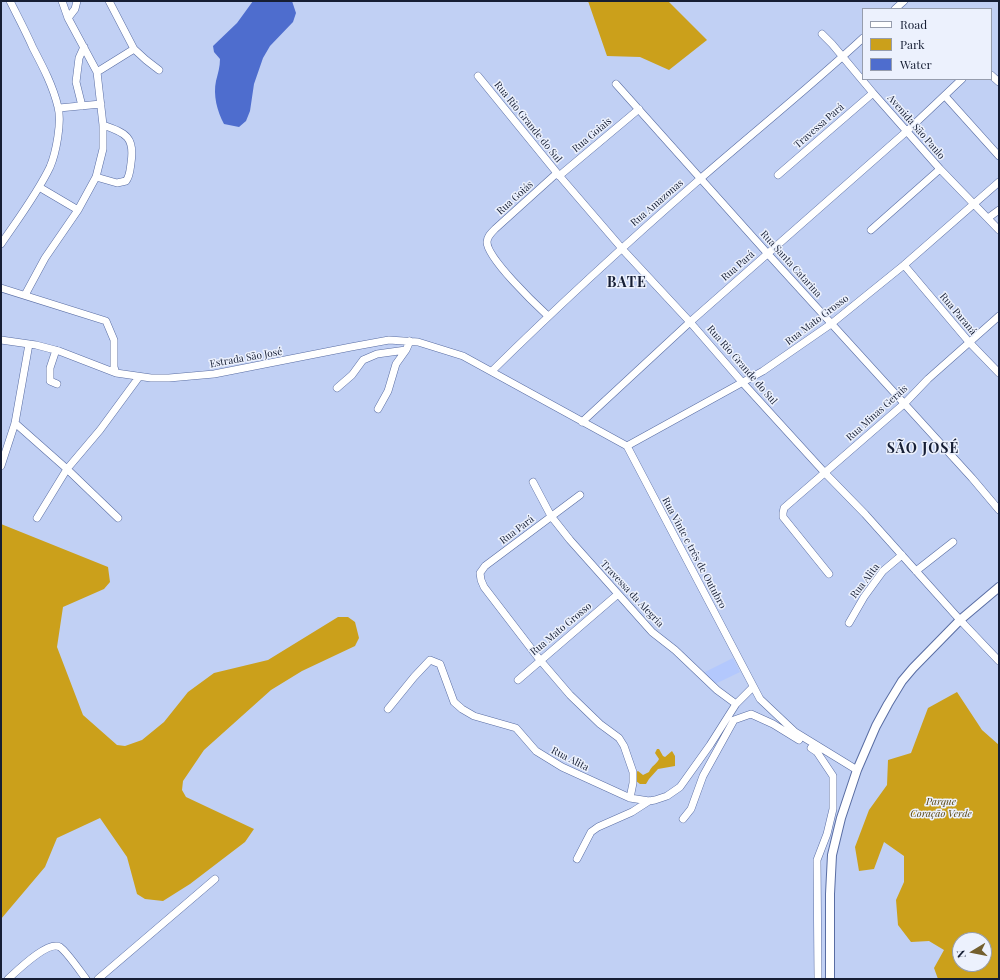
<!DOCTYPE html>
<html>
<head>
<meta charset="utf-8">
<style>
  body { margin:0 }
  #map { position:relative; width:1000px; height:980px; overflow:hidden; background:#c1d0f4; font-family:"Playfair Display",serif }
  canvas { display:block }
  .frame { position:absolute; inset:0; border:2px solid #161e34; pointer-events:none }
  .legend { position:absolute; left:862px; top:8px; width:130px; height:72px; box-sizing:border-box; background:#ecf1fd; border:1px solid #969dad; margin:0; padding:5px 7px; list-style:none; font-size:12px; color:#161e34 }
  .legend li { display:flex; align-items:center; gap:8px; height:20px }
  .legend b { width:20px; border:1px solid #969dad }
  .north { position:absolute; left:952px; top:932px; width:40px; height:40px; box-sizing:border-box; background:#ecf1fd; border:1px solid #969dad; border-radius:50%; rotate:260deg; font-size:11px; font-weight:700; line-height:16px; text-align:center; color:#161e34 }
  .north::after { content:''; display:block; margin:auto; width:14px; height:18px; background:#735f2e; clip-path:polygon(50% 0,100% 100%,50% 72%,0 100%) }
</style>
</head>
<body>
<div id="map">
<canvas width="1000" height="980"></canvas>
<div class="frame"></div>
<ul class="legend">
<li><b style="height:5px;background:#fff"></b>Road</li>
<li><b style="height:11px;background:#cba01b"></b>Park</li>
<li><b style="height:11px;background:#4e6dce"></b>Water</li>
</ul>
<div class="north">N</div>
</div>
<script>
const ctx = document.querySelector('canvas').getContext('2d');
ctx.lineJoin = 'round';
function fillPath(path, color) {
  ctx.fillStyle = color;
  ctx.fill(path, 'evenodd');
}
function strokePath(path, color, width, dash) {
  ctx.strokeStyle = color;
  ctx.lineWidth = width;
  ctx.lineCap = dash ? 'butt' : 'round';
  ctx.setLineDash(dash || []);
  ctx.stroke(path);
}
function drawText(font, color, halo, rows, align = 'center') {
  ctx.font = font + ' "Playfair Display",serif';
  ctx.lineWidth = 3;
  ctx.setLineDash([]);
  ctx.textBaseline = 'middle';
  ctx.strokeStyle = halo;
  ctx.fillStyle = color;
  for (const [text, x, y, turn = 0] of rows) {
    ctx.save();
    ctx.translate(x, y);
    ctx.rotate((+turn || 0) * Math.PI / 180);
    ctx.textAlign = isNaN(turn) ? turn : align;
    if (halo) ctx.strokeText(text, 0, 0);
    ctx.fillText(text, 0, 0);
    ctx.restore();
  }
}
fillPath(new Path2D(`
  M733,658L740,672L713,685L705,672Z`), '#b3c8fd');
fillPath(new Path2D(`
  M588,1H668L707,40L669,70L640,57L607,56Z
  M1,524L108,567L110,582L104,589L63,607L57,647L83,715L117,745L125,746L142,740L164,722L188,692L214,673L268,660L338,617H348L355,622L359,638L355,646L302,671L271,690L204,750L183,781L182,790L186,797L254,829L245,842L190,884L163,901L145,899L137,894L127,857L100,818L57,838L45,867L1,919Z
  M957,692L982,730L999,745V979H938L934,968L944,950L929,941L911,942L898,925L896,900L904,882V856L884,842L874,869L859,871L855,847L869,810L887,785L888,760L911,753L928,708ZM960,940H984V964H960Z
  M657,749H659L663,756L665,757L672,751L675,756V766L658,769L649,779L646,784H640L636,781V772L638,771L643,775L649,772C651,766 657,764 659,759L655,753Z`), '#cba01b');
fillPath(new Path2D(`
  M253,1H292L296,13L293,22L270,46L263,58L254,84L250,111L246,121L239,127L224,124C217,111 213,95 216,81C218,73 220,67 220,59L214,52L213,46L237,23Z`), '#4e6dce');
const minor = new Path2D(`
  M109,1L134,49L146,60L159,70
  M895,9L904,1
  M68,18L75,9L77,1
  M822,34L832,44L873,93L940,169L999,230
  M97,72L134,49
  M991,75L999,82
  M478,76L557,173L625,252L690,322L742,382L825,473L865,514L960,620L999,661
  M616,84L768,254L972,478L999,510
  M945,96L999,156
  M82,106L76,82L79,58L84,47
  M59,108L101,104
  M778,175L873,93
  M559,176L639,109
  M96,177L117,183L126,181C130,176 130,170 131,163C135,137 126,133 103,125
  M39,187L78,210
  M988,218L999,210
  M871,230L940,169
  M1,244C18,219 37,194 50,167C56,153 62,122 58,107C53,86 43,67 33,48C26,32 18,17 10,1
  M904,265L969,342L999,373
  M1,288L106,321L114,340V367L116,373
  M25,295L45,258L78,210L96,177L103,149V125L97,72L68,18L62,1
  M548,316C535,304 487,258 487,242C487,237 491,233 495,229L557,173
  M1,340L36,345L59,351L116,373L151,378H169L214,374L351,347L389,340L418,342L463,356L627,446L760,699L795,732L857,770
  M56,350L50,368V381L57,384
  M492,371C559,305 629,241 700,179C754,132 810,87 863,38
  M337,388L352,375L363,360L377,354L406,350L410,341
  M378,409L388,391L396,364L406,350
  M582,422L690,322L907,131L962,79
  M15,423L67,469L118,518
  M627,446L763,371L831,324L904,265L999,182
  M1,466L15,423L29,344
  M533,482L551,516L570,540L652,632L675,650L717,690L736,704
  M580,495L485,566L480,573L481,580L484,587L540,660L570,695L600,724L619,738L624,746L633,772V783L630,798
  M37,518L67,469L100,430L139,377
  M916,571L953,542
  M829,574L783,517V513L784,508L905,403L928,379L999,316
  M849,623L864,597L883,571L902,555
  M518,680L618,594
  M388,709L414,677L430,660L440,664L454,702L462,709L474,716L516,728L536,751L562,767L630,798L649,801L655,800L667,796L680,787L710,745L736,704L753,687
  M811,748L817,752L833,776V809L827,834L817,860L818,979
  M683,819L691,809L703,776L734,720L751,714L773,724L799,740
  M577,859L591,832L598,827L632,812L649,801
  M8,979C17,971 48,940 60,947C67,952 80,971 86,979
  M98,979L215,879`);
const major = new Path2D(`
  M830,979V894L832,855L841,818L857,770L876,726L888,704L902,681L913,668L960,620L999,587`);
strokePath(minor, '#596da3', 8);
strokePath(major, '#596da3', 10);
strokePath(minor, '#fff', 7);
strokePath(major, '#fff', 8);
drawText('10px', '#161e34', '#ecf1fd', [
  ["Rua Rio Grande do Sul",528,122,51],
  ["Travessa Pará",819,126,-41],
  ["Avenida São Paulo",916,127,49],
  ["Rua Goiais",592,135,-40],
  ["Rua Goiás",515,198,-42],
  ["Rua Amazonas",657,203,-41],
  ["Rua Santa Catarina",791,264,48],
  ["Rua Pará",738,266,-41],
  ["Rua Paraná",958,314,50],
  ["Rua Mato Grosso",817,320,-37],
  ["Estrada São José",246,358,-10],
  ["Rua Rio Grande do Sul",742,365,49],
  ["Rua Minas Gerais",877,413,-42],
  ["Rua Pará",517,530,-37],
  ["Rua Vinte e três de Outubro",694,553,62],
  ["Rua Alita",865,581,-53],
  ["Travessa da Alegria",632,594,47],
  ["Rua Mato Grosso",561,629,-40],
  ["Rua Alita",570,759,27]
]);
drawText('italic 10px', '#594610', '#ecf1fd', [
  ["Parque",941,802],
  ["Coração Verde",941,814]
]);
ctx.letterSpacing = '1px';
drawText('bold 14px', '#161e34', '#ecf1fd', [
  ["BATE",627,283],
  ["SÃO JOSÉ",923,449]
]);
ctx.letterSpacing = '0px';
</script>
</body>
</html>
